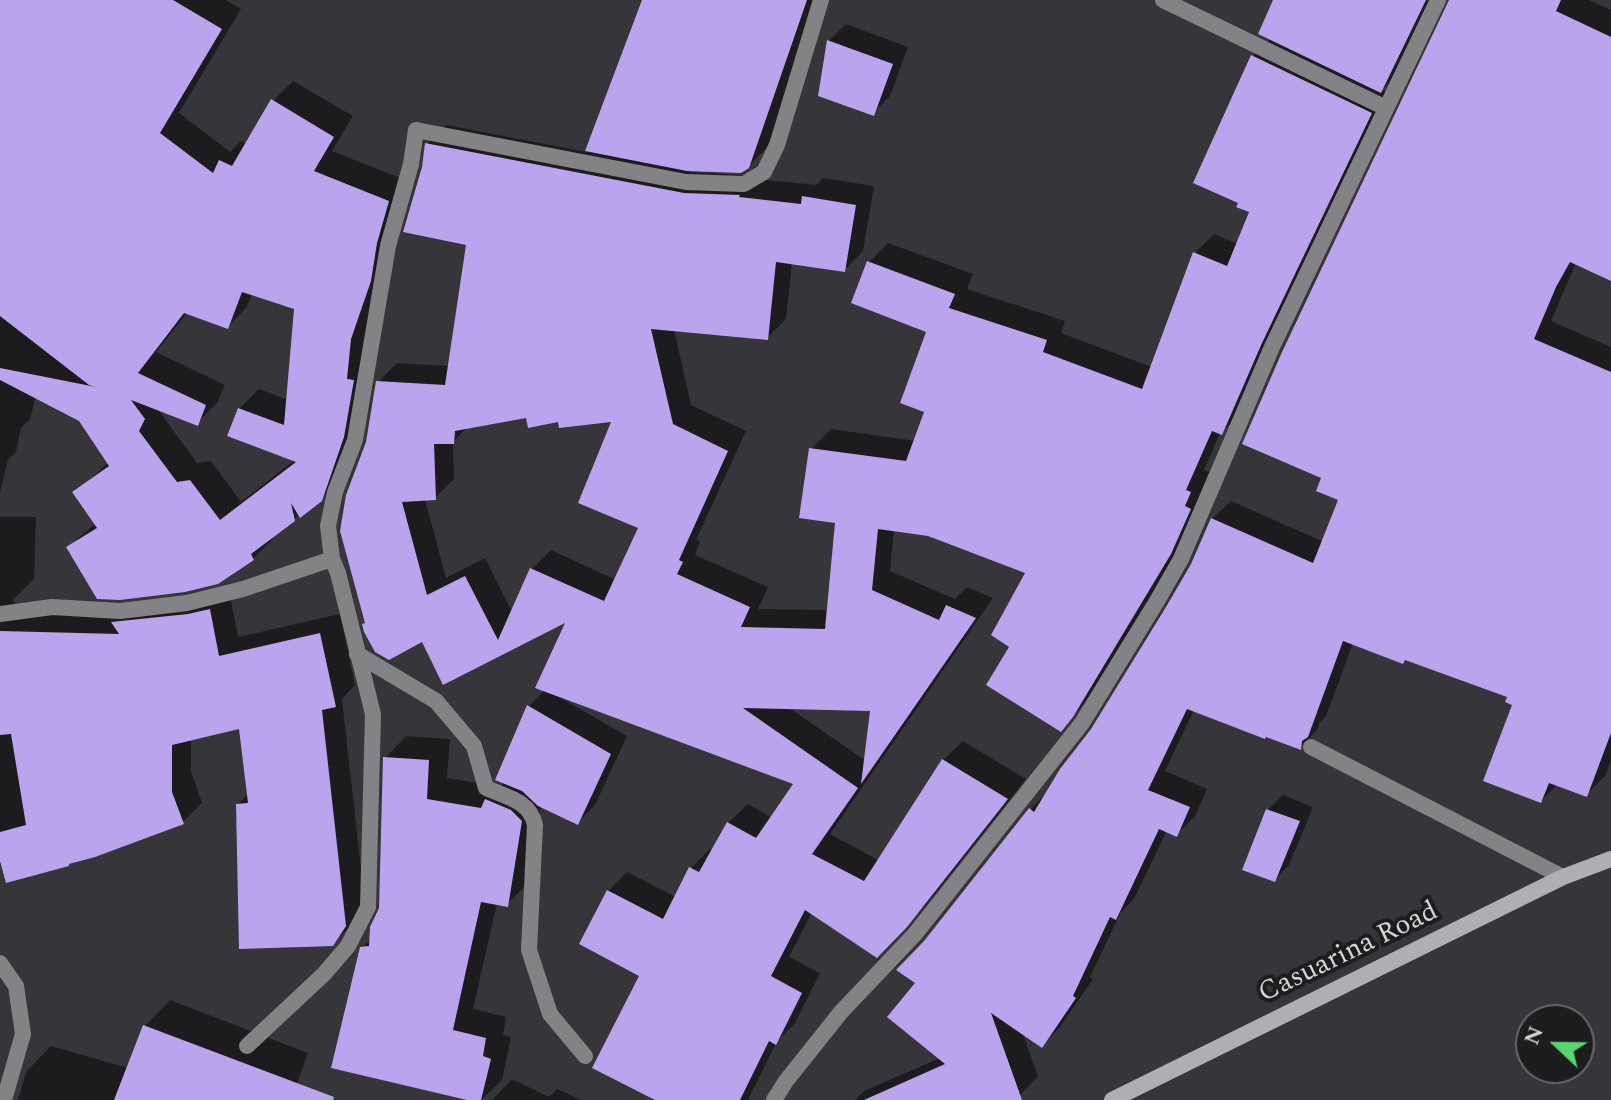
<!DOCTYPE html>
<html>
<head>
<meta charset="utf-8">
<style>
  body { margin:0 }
  #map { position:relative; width:1611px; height:1100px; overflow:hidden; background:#363539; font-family:Spectral,serif }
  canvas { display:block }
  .north { position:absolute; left:1515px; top:1004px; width:80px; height:80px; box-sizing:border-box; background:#1d1d1f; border:2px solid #676669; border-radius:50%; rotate:292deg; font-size:22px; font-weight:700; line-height:32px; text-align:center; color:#d5d4d7 }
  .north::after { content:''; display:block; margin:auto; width:28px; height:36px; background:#57d670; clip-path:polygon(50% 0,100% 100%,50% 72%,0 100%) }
</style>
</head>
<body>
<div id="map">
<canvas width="1611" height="1100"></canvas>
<div class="north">N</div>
</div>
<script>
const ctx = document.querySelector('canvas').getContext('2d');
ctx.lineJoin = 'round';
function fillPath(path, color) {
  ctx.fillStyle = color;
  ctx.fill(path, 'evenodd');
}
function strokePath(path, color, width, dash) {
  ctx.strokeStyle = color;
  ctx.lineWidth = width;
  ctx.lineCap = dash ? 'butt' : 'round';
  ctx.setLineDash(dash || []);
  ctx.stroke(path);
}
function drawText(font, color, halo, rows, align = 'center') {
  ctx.font = font + ' Spectral,serif';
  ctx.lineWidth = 8;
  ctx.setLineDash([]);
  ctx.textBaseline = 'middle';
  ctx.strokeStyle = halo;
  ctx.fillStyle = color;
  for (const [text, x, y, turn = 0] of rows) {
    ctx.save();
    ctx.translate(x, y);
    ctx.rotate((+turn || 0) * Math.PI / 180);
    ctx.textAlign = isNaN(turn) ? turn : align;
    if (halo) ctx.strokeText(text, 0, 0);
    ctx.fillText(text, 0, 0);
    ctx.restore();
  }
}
fillPath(new Path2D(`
  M0,0H226L241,9L179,113L230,152L241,141L247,144L273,101L293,81L353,116L332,151L408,181L341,479L321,499L271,536L273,539L253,559L68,547L96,523L75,493L109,462L80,420L36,396L30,419L21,428L16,452L8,460L0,492ZM252,293L296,308L288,400L259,389L239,409L295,460L241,502L211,461L197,463L157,408L197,423L217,403L225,385L156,352L188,312L227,327L247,307Z
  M650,0H820L770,144L748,167L690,169V172L758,176L757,179L816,185L823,178L874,186L863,251L844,270L792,262L786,319L767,338L674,329L691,405L746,431L696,540L700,542L695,555L768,587L758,609L828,610L837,522L811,449L831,429L916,441L926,411L928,330L869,262L888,243L973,274L967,289L1065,321L1061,333L1152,367L1195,253L1214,234L1238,244L1251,211L1253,56L1271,38L1275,0H1434L1399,73L1382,90L1389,94L1241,414L1220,433L1204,470L1209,472L1203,487L1208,490L1190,533L1092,695L1060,730L1012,646L1028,572L928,534L894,529L890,571L955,599L967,587L993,598L830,834L880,861L943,760L963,741L1026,779L926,905L896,936L812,912L789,957L820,973L795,1023L777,1041L748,1100H657L642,975L608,891L627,872L676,897L691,868L710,849L713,851L728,823L748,804L772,818L797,783L559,697L627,736L595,805L578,823L541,805L528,883L507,904L497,903L473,1009L506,1017L503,1035L511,1037L502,1080L481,1100H476L362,948L372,938L381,908L385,758L406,736L450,739L447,778L500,787L505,782L529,706L546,689L569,618L444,682L423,639L367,622L368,443L378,382L397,363L450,366L468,244L424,167L427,144L446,125L587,152L640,10ZM528,416L560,420H615L640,527L616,580L551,550L532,569L512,612L485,558L446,578L425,499L435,498L454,479L453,442L469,426ZM788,707L872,709L866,761Z
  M1450,0H1589L1611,10V279L1576,263L1551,321L1611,347V760L1605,776L1586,795L1558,784L1541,801L1515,704L1510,696L1407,658L1353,643L1326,716L1319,723L1318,729L1300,747L1194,710L1165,771L1207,789L1195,816L1177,834L1167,830L1134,899L1121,912L1090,977L1093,979L1060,1027L1042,1046L1022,1032L1038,1076L1020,1095L1006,1100H855L864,1091L940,1058L918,982L925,942L1030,810L1049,790L1093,730L1193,564L1212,519L1231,501L1324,542L1341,498Z
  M846,24L908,47L890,96L873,113L829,41Z
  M0,517H36L34,579L13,600L17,605L44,612L229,590L238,637L340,614L355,685L342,699L365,904L353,924L332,944L238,804L248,794L240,727L191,738V771L202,803L182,823L0,854Z
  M1283,795L1313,807L1289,865L1274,880L1245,869L1268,810Z
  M170,1000L308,1053L291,1100H18L26,1072L51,1046L128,1068L145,1026Z
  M512,1079L549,1097L557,1089L581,1100H492Z`), '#0007');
fillPath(new Path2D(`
  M0,0H173L222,29L160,133L213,173L219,160L232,166L271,99L334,137L314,171L389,201L377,243L371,281L351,339L347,379L354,380L344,437L322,501L300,518L291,503L295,521L251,554L254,560L218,584L185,592L120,600L97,599L66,547L97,528L72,492L109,466L79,421L0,380V368L96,387L89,385L0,316ZM242,292L294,309L284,425L238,408L227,436L296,462L220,520L190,480L177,482L139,431L145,419L131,400L198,426L206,405L138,373L184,313L228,329Z
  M642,0H807L749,168L741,173L687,171L585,151Z
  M1273,0H1426L1381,93L1258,34Z
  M1449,0H1561L1556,11L1611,37V281L1570,262L1556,287L1534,339L1611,372V733L1587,797L1549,783L1541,803L1483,781L1512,705L1505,702L1507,697L1405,660L1403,664L1343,641L1308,737L1302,741L1301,750L1266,737L1265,739L1187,709L1148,790L1190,807L1177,837L1159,829L1116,920L1110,917L1073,996L1076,998L1042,1048L991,1013L1022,1100H864L945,1064L887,1017L915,983L896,970L924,941L1029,808L1034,812L1060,769L1091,729L1166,607L1191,564L1211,518L1313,563L1338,500L1316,491L1321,478L1242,444L1282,352Z
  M827,40L893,64L874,116L818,96Z
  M1251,55L1372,113L1262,343L1222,435L1212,431L1186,490L1191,492L1185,506L1191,509L1171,554L1073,717L1061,732L986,685L1009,647L991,635L1025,573L928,536L878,529L872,590L939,620L946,605L976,618L861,784L870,711L743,708L858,788L812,854L864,881L942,759L1008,799L907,927L877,958L805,910L771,976L802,993L776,1045L769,1041L740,1100H655L592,1068L639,976L579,944L607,890L663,919L689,867L699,872L727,822L756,838L793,784L535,688L565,623L443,685L422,642L389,660L375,652L364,632L362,624L365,623L340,531L346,495L366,442L376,381L445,385L466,245L403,232L422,167L425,143L684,193L740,195L739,197L801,204L802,196L856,205L845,272L776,262L768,340L651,329L673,424L728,451L679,560L683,562L677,574L750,607L741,627L825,629L835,523L799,518L809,448L906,461L924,412L900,403L926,332L851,303L867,261L955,294L949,308L1047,340L1043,352L1142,389L1193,252L1227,266L1249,212L1236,207L1238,203L1193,183ZM526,418L528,428L558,422L559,428L611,422L578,503L638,528L604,601L530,568L498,640L465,576L427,595L402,502L436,500L434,444H454L455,431Z
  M210,609L219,656L320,633L336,707L322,710L346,926L333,946L239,949L236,804L248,803L239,729L172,745V792L184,824L95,857L69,864V866L6,883L0,861V832L26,825L11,734L0,735V631L119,634L111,622L188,614Z
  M527,705L611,754L578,825L538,806L522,791L495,780Z
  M383,757L429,760L427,799L481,808L485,799L511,810L522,821L508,907L481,902L453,1030L486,1038L483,1056L491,1059L481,1100H467L331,1068L360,947L369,946L370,927L379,908Z
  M1266,809L1300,821L1275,882L1242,870Z
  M143,1025L334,1097L333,1100H114Z`), '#baa4ed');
strokePath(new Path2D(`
  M1311,747L1563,877`), '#838385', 16);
strokePath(new Path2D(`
  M1163,0L1386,108
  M0,614L52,607L120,611L187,603L243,589L332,559
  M357,654L436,701L474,746L486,788C507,797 530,801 535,825L529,950L550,1014L585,1056
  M0,963L16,986L23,1034L4,1100
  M247,1046L324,974L348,946L368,907L373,714L338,573L332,559L328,526L335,492L355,440L388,246L411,164L416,130L686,182L744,184L764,172L777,145L821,0
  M774,1100L786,1081L841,1012L915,934L1082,723L1157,601L1181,559L1272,347L1438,0`), '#838385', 16);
strokePath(new Path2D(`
  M1112,1100L1563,877L1611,859`), '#afaeb2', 16);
drawText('28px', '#d5d4d7', '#1d1d1f', [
  ["Casuarina Road",1349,954,-26]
]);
</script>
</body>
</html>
